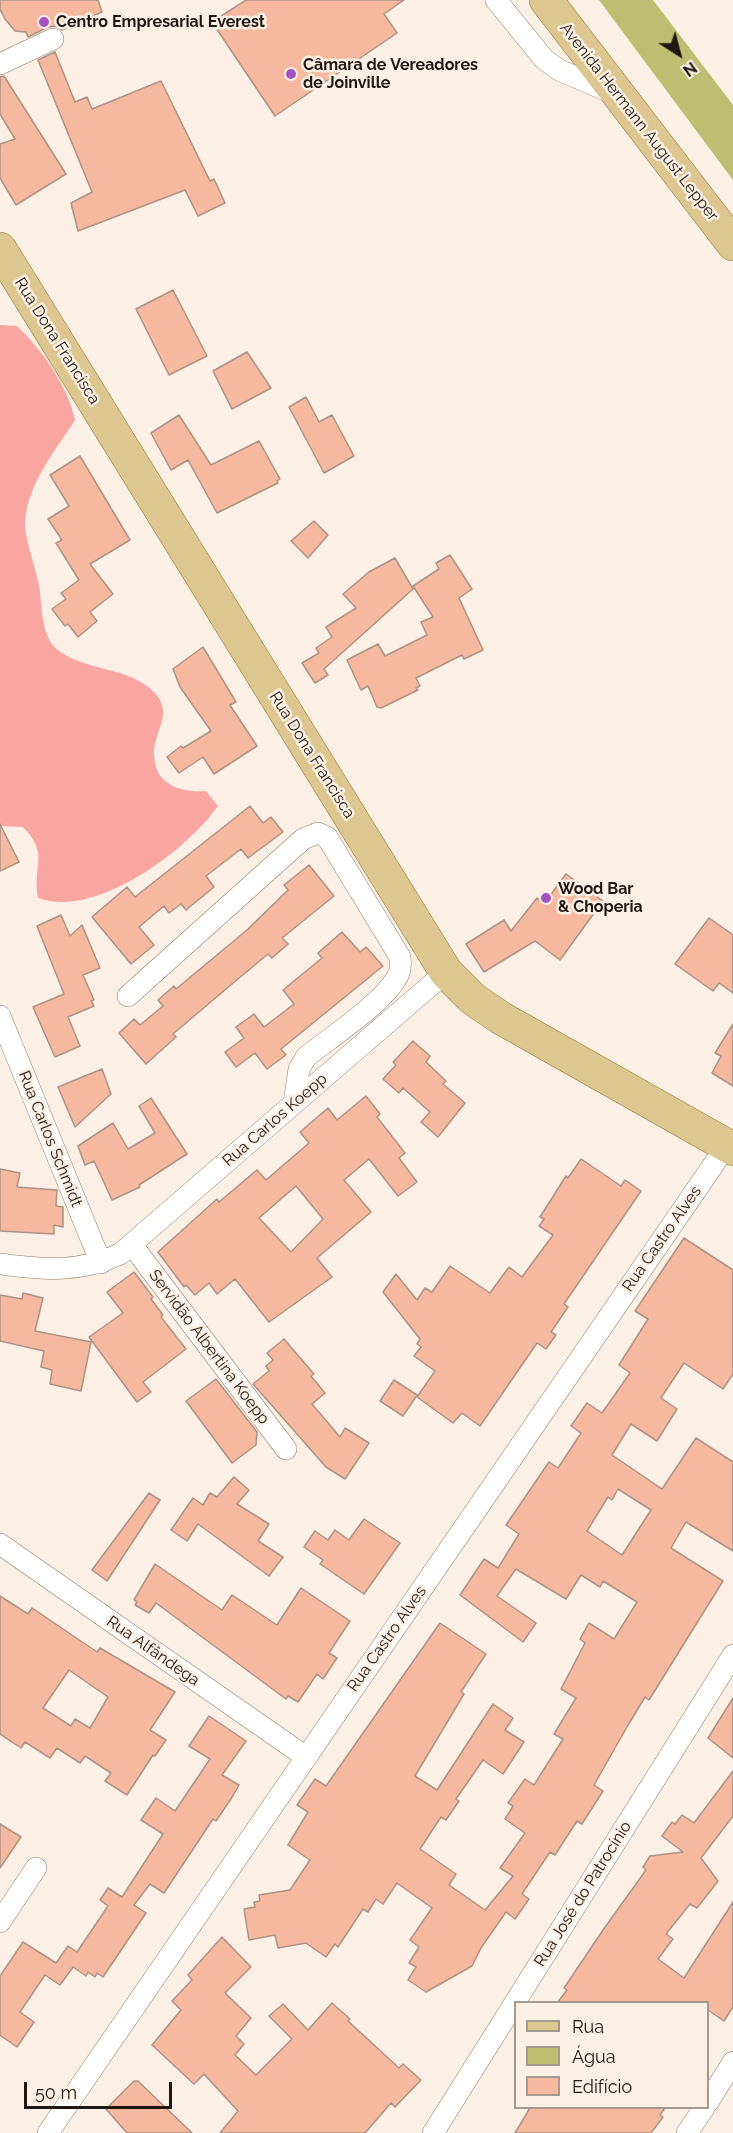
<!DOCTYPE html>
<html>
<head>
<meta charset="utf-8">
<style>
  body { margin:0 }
  #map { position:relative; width:733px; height:2133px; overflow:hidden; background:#fcefe3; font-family:Raleway,sans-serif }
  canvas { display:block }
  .legend { position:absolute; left:514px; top:2001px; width:195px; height:108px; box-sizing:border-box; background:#fcefe3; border:2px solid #a4998f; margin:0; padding:8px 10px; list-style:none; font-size:18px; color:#1f1710 }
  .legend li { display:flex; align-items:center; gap:12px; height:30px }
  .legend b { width:30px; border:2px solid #a4998f }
  .north { position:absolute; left:649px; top:24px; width:60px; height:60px; -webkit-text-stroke:4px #fcefe3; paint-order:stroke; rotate:144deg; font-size:16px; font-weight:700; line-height:24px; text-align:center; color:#1f1710 }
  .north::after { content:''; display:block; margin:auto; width:21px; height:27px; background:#1f1710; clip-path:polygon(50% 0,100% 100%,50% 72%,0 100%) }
  .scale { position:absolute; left:24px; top:2082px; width:148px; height:27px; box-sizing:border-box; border:3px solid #1f1710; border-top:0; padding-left:8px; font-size:18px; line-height:21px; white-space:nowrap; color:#1f1710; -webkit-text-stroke:4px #fcefe3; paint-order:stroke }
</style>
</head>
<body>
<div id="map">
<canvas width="733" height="2133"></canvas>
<ul class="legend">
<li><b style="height:8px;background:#dcc791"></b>Rua</li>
<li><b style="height:16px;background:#bdbe71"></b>Água</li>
<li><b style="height:16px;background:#f6b99f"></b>Edifício</li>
</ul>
<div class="north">N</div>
<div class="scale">50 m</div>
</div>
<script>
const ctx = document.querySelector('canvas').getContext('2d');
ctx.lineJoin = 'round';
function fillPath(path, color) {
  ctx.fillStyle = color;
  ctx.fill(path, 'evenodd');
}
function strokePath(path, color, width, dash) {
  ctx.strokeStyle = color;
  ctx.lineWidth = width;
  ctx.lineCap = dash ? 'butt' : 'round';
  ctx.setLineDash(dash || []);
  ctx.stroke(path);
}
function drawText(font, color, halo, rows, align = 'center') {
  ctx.font = font + ' Raleway,sans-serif';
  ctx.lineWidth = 5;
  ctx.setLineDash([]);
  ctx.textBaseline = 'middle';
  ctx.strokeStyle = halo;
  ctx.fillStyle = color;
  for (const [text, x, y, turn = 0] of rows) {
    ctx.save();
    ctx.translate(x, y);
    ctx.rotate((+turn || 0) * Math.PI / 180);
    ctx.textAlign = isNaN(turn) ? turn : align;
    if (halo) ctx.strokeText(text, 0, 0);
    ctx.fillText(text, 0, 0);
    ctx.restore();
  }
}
fillPath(new Path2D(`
  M0,325L17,326C42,350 68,386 75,420C56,450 28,483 25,521C24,539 38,572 40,592C42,610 42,639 59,651C86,671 130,667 154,692C175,714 153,731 154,755C155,785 181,793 206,791L218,806C186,851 96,919 38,898C32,865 50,855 23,827L0,826Z`), '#f9a6a2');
fillPath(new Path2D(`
  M599,0H653L733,105V180Z`), '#bdbe71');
const building = new Path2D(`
  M0,0H98L102,12L62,30L55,26L48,27L28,37L26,32L15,31L5,19L0,9Z
  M246,0H404L384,14L397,33L275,116L212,22Z
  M55,52L75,102L87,97L92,109L161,81L210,181L214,179L225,203L198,216L185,190L78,231L71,203L92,192L38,60Z
  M4,76L66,174L16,205L0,178V144L15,139L0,114V77Z
  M173,290L207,356L169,375L136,309Z
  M247,352L271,388L232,409L213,371Z
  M306,397L319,422L332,415L354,456L324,473L289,407Z
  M179,415L211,465L259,441L280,479L277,481L278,483L217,513L188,460L171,470L151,433Z
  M80,456L130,540L90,564L113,594L90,612L97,621L78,637L68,624L65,626L52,609L66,599L61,593L79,580L56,543L62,540L48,519L69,506L50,475Z
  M314,521L328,535L308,558L291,541Z
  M450,555L472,589L459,598L483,650L464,659L462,655L416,678L420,686L416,688L418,690L381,708L377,707L368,686L361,690L347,660L378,644L385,656L427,635L421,622L433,617L413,586L439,569L436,563Z
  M395,558L413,589L324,669L328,675L315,683L302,663L319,653L316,648L332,637L326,627L356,608L343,594L369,572Z
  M203,647L236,702L230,705L257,746L214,774L203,757L179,773L167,757L181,746L183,748L211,731L180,687L173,669Z
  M250,806L263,823L271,817L283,832L248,858L241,849L206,876L214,887L186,910L181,904L169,913L164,906L139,927L154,945L131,964L92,917L127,887L135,897Z
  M0,824L19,862L0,871Z
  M309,865L334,896L282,938L288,944L272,958L268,954L226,989L173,1034L176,1037L146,1064L119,1033L134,1019L140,1025L163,1006L158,1000L174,986L176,989L247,930L288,890L284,885Z
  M566,874L603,901L560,960L535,941L484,972L466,944L504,920L511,931L537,898L544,904Z
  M61,915L70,936L82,925L100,968L83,975L94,1000L91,1001L94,1006L68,1017L80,1046L55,1057L33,1007L64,994L37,926Z
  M709,918L733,935V993L719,983L713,991L675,964Z
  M342,932L360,952L366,947L383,966L281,1049L286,1055L267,1069L255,1053L236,1067L225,1052L244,1038L236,1027L254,1014L264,1027L294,1004L283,990L322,958L318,953Z
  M733,1024V1086L712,1073L721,1056L715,1053Z
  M413,1041L430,1056L426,1062L446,1081L443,1084L465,1103L438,1137L421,1122L430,1112L403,1088L399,1093L383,1079L396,1065L393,1062Z
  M102,1069L111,1094L75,1127L58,1087Z
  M366,1096L380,1114L377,1117L405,1153L399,1158L417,1182L398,1196L369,1159L344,1180L371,1212L317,1258L332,1277L269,1322L235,1279L217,1294L209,1283L195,1295L186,1285L184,1287L158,1252L217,1199L219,1202L257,1170L266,1180L309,1143L300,1132L328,1108L337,1120ZM296,1186L323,1219L291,1252L259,1218Z
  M151,1098L187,1154L139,1185L140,1187L112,1200L94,1161L85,1165L78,1146L113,1123L128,1149L155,1133L139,1106Z
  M581,1159L621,1186L625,1180L641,1191L564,1304L568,1307L551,1332L556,1335L546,1349L537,1343L480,1426L462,1413L453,1423L417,1397L435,1371L414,1356L421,1347L417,1344L420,1339L383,1292L396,1274L417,1300L425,1288L432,1292L450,1266L490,1293L509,1267L522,1277L553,1235L539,1226L544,1219L540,1217L566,1176L568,1178Z
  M0,1169L20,1173L17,1187L57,1190L56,1206L63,1207V1227L54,1225V1234L0,1231Z
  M684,1238L733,1270V1374L723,1389L684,1363L661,1398L677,1409L657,1441L631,1424L612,1455L662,1489L696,1438L733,1462V1551L686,1522L671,1548L723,1581L649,1700L645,1697L627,1727L594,1785L603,1791L582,1824L577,1821L555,1855L550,1852L522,1894L529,1899L515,1919L506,1912L481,1948L472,1966L426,1992L408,1980L416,1967L409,1963L419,1947L410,1940L432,1908L397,1883L383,1904L376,1899L368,1912L363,1909L338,1947L335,1944L326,1957L306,1943L278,1948L275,1935L249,1940L244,1909L255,1907L254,1902L260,1901L259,1895L290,1890L310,1860L288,1845L308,1812L297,1805L315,1779L326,1786L440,1623L486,1654L461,1692L464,1694L415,1776L437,1790L493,1704L513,1718L505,1730L524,1742L503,1774L483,1760L456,1799L459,1801L446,1820L441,1817L420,1849L456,1874L449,1885L485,1910L513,1876L500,1868L525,1833L505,1819L513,1806L508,1803L525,1779L534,1785L563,1739L554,1734L576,1698L561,1689L585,1643L580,1639L589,1623L614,1639L637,1602L603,1581L600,1587L581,1575L566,1599L516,1569L497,1596L536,1623L523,1642L460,1595L484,1559L498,1568L519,1534L506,1525L549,1462L558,1468L581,1433L571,1426L587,1403L602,1413L630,1373L619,1365L648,1319L635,1311ZM618,1489L651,1510L622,1555L587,1531L608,1497L612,1500Z
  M134,1272L153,1297L151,1299L163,1315L161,1317L186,1349L143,1382L151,1392L137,1402L89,1337L123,1313L107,1292Z
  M23,1293L43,1298L35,1331L91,1342L81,1391L50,1384L52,1370L41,1367L44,1351L0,1341V1295L22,1299Z
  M284,1339L314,1374L311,1376L325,1393L312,1404L340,1437L345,1428L369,1443L345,1479L326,1467L253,1384L269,1371L266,1366L273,1360L267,1353Z
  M216,1379L257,1432L256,1445L232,1463L186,1401Z
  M394,1380L417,1395L403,1416L380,1401Z
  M234,1477L249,1490L237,1504L269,1524L258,1541L283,1557L269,1576L198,1524L187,1541L171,1530L193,1498L203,1505L210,1493L217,1497Z
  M149,1493L160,1500L107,1581L92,1570Z
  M364,1519L400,1543L364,1594L320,1564L323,1560L304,1547L315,1531L328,1540L335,1530L349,1540Z
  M155,1564L222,1610L232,1595L277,1625L301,1588L350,1621L329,1653L337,1658L323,1679L317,1674L298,1702L288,1696L286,1699L156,1603L149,1613L135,1605L137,1602L134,1600Z
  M0,1596L28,1614L32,1608L97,1652L100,1648L175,1692L150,1730L166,1740L155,1756L153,1755L127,1795L105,1781L111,1773L85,1756L80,1763L57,1748L50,1758L25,1742L21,1748L0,1734ZM69,1670L108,1697L90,1728L75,1719L71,1726L43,1708Z
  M733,1698V1758L708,1738Z
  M209,1716L246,1741L222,1775L239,1785L231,1799L216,1821L213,1819L164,1893L150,1884L134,1905L146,1913L103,1977L97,1973L95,1977L88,1972L86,1976L73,1967L60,1985L45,1975L20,2012L34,2022L17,2047L0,2035V1976L23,1942L56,1963L68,1946L77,1952L108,1906L100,1900L108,1888L122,1897L163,1834L141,1820L156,1798L175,1811L210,1759L189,1746Z
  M733,1771V1816L701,1858L718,1881L697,1908L690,1904L666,1934L673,1939L658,1959L684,1978L733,1902V2007L724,2021L708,2010V2002H558L567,1990L564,1988L603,1930L646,1870L643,1867L650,1856L683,1852L662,1836L672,1822L675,1824L682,1815L694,1823Z
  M0,1824L21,1837L0,1868Z
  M222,1937L251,1967L225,1993L251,2018L236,2036L244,2044L235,2055L256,2075L292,2039L269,2016L283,2004L308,2030L332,2003L350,2019L348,2021L399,2068L403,2064L421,2080L395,2107L391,2103L365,2133H220L238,2111L204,2074L194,2084L152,2045L181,2010L172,2001L192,1980L188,1975Z
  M134,2081H138L192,2133H127L106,2109Z
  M530,2108H665L660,2115L663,2117L651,2133H515Z`);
fillPath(building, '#f6b99f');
strokePath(building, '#ac9287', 1.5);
const minor = new Path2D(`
  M496,0L544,59L559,70L615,94
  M0,64L53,39
  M128,996L303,839L318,833L327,837L400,957C401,965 401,972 396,979C380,1005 331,1037 306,1057L299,1069L294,1103
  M0,1016L101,1263
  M132,1245L286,1449
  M0,1264C43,1270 80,1273 120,1254L446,972
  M0,1544L306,1757
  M0,1922L36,1868
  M708,2102L733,2062
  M48,2133L727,1145
  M433,2133L733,1655
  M687,2133L704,2108`);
const primary = new Path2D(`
  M546,0L733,244
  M0,249L446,972L473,999L501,1018L733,1149`);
strokePath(minor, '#907d6a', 22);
strokePath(primary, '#8b7134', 34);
strokePath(minor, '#fff', 21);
strokePath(primary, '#dcc791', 33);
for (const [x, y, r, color] of [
  [44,22,6,"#a551bf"],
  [291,74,6,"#a551bf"],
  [546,898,6,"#a551bf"]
]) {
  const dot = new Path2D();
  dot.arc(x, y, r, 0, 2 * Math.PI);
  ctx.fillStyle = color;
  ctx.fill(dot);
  strokePath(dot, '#fcefe3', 2);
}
drawText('bold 16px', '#1f1710', '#fcefe3', [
  ["Centro Empresarial Everest",56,22],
  ["Câmara de Vereadores",303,65],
  ["de Joinville",303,83],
  ["Wood Bar",558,889],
  ["& Choperia",558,907]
], 'left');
drawText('16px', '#1f1710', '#fcefe3', [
  ["Avenida Hermann August Lepper",639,122,52],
  ["Rua Dona Francisca",57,341,58],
  ["Rua Dona Francisca",312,755,58],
  ["Rua Carlos Koepp",275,1120,-41],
  ["Rua Carlos Schmidt",50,1139,68],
  ["Rua Castro Alves",662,1239,-55],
  ["Servidão Albertina Koepp",209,1347,53],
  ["Rua Castro Alves",387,1639,-55],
  ["Rua Alfândega",153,1651,35],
  ["Rua José do Patrocínio",583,1894,-58]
]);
</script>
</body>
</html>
